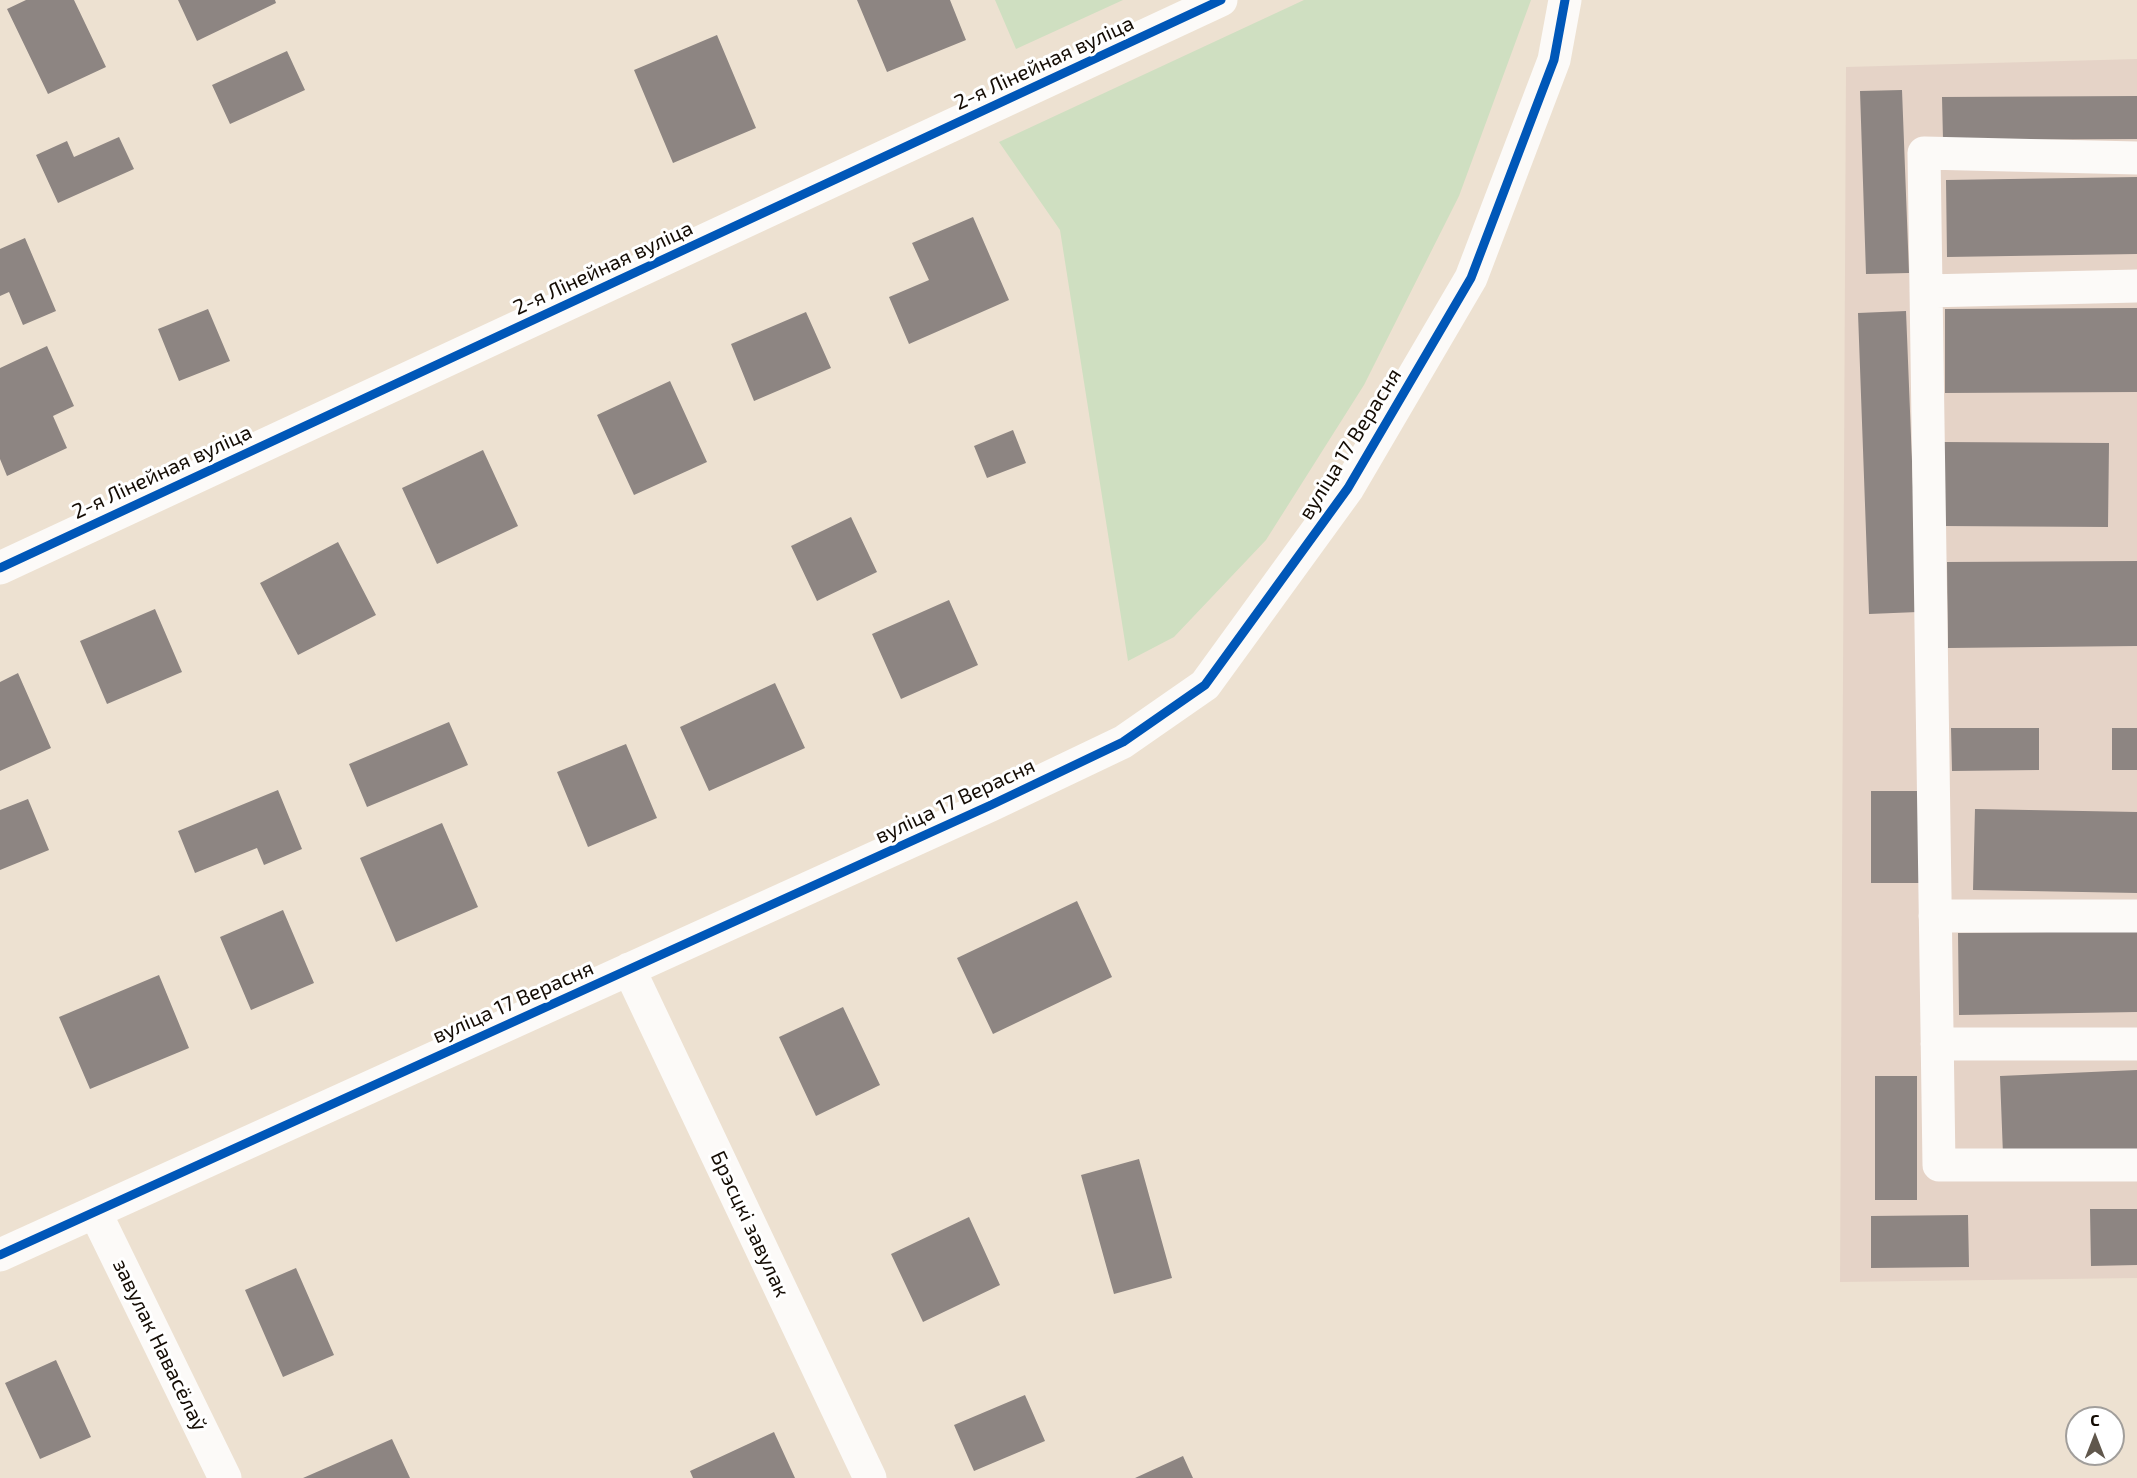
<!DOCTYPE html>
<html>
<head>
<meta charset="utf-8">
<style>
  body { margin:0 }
  #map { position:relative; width:2137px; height:1478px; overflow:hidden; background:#ede1d1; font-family:"Exo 2",sans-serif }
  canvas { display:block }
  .north { position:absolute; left:2065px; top:1406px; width:60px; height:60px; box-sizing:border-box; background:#fff; border:2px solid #a19e9b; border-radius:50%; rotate:0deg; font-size:16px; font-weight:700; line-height:24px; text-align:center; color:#140c04 }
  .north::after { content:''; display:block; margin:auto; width:21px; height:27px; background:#60574c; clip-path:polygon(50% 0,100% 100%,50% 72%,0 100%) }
</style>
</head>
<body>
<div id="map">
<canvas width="2137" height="1478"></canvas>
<div class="north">С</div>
</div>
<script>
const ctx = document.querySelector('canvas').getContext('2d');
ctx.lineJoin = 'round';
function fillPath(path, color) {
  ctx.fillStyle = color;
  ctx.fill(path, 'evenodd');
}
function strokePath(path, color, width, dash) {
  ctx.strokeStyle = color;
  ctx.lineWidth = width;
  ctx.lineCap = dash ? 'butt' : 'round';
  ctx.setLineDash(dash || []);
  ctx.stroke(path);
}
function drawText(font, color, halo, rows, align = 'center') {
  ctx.font = font + ' "Exo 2",sans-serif';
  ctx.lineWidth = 6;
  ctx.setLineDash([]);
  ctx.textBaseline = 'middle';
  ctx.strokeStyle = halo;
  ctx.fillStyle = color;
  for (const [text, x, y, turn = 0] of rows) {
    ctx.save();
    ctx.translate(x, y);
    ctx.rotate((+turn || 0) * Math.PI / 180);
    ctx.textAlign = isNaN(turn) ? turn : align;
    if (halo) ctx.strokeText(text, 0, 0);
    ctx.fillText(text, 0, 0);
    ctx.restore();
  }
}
fillPath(new Path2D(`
  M2137,59V1278L1840,1282L1846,67Z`), '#e5d3c7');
fillPath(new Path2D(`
  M995,0H1123L1016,49Z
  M1304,0H1531L1459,196L1364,385L1266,540L1174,637L1128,661L1060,230L999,142Z`), '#cfdfc1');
fillPath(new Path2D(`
  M26,0H74L106,67L48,94L7,9Z
  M178,0H275L276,3L197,41Z
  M857,0H950L966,40L887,72Z
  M717,35L756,128L673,163L634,70Z
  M287,51L305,90L230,124L212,85Z
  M1902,90L1909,273L1866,274L1860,91Z
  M2137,96V139L1943,140L1942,97Z
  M119,137L134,169L58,203L36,155L67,141L74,157Z
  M2137,177V254L1947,257L1946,180Z
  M973,217L1009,300L909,344L889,297L929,280L912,243Z
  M25,238L56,311L23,325L9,292L0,296V249Z
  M2137,308V392L1945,393V309Z
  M208,309L230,361L179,381L158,329Z
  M1906,311L1918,612L1869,614L1858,313Z
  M806,312L831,368L754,401L731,344Z
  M47,346L74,406L53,416L67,448L7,476L0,459V368Z
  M670,381L707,462L634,495L597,415Z
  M1013,430L1026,463L987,478L974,446Z
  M1943,442L2109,443L2108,527L1943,526Z
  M483,450L518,526L437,564L402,488Z
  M851,517L877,572L817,601L791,546Z
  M338,542L376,615L298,655L260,583Z
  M2137,561V646L1948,648L1947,562Z
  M949,600L978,665L901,699L872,634Z
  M155,609L182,672L107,704L80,641Z
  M18,673L51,748L0,771V682Z
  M775,683L805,748L709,791L680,727Z
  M449,722L468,765L367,807L349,764Z
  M1951,728H2039V770L1952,771Z
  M2112,728H2137V770H2112Z
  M626,744L657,818L588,847L557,772Z
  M278,790L302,849L264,865L257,848L195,873L178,831Z
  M1871,791H1919V883H1871Z
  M28,799L49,850L0,870V810Z
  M1975,809L2137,812V893L1973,890Z
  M442,823L478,907L396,942L360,858Z
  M1077,901L1112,977L993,1034L957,958Z
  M283,910L314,983L251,1010L220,937Z
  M2137,931V1012L1959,1015L1958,933Z
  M159,975L189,1048L90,1089L59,1017Z
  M843,1007L880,1085L816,1116L779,1037Z
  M2137,1070V1150L2003,1155L2000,1076Z
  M1875,1076H1917V1200H1875Z
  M1139,1159L1172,1278L1114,1294L1081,1175Z
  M2090,1209H2137V1265L2091,1266Z
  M1968,1215L1969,1267L1871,1268V1216Z
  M969,1217L1000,1285L923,1322L891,1254Z
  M296,1268L334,1355L283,1377L245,1290Z
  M56,1360L91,1437L40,1459L5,1383Z
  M1025,1395L1045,1441L974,1471L954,1425Z
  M774,1432L795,1478H693L690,1471Z
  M392,1439L410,1478H303Z
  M1183,1456L1193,1478H1135Z`), '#8d8582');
strokePath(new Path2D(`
  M2137,158L1924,153L1939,1165H2137
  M1926,291L2137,286
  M0,568L1221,0
  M1935,916H2137
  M629,969L870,1478
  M1937,1044H2137
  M95,1212L225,1478
  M0,1255L991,805L1123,742L1205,685L1348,488L1471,278L1554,60L1565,0`), '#fcfaf8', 33);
strokePath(new Path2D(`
  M0,568L1221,0
  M0,1255L991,805L1123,742L1205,685L1348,488L1471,278L1554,60L1565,0`), '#0057b8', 9);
drawText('21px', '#140c04', '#fff', [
  ["2-я Лінейная вуліца",1044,63,-25],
  ["2-я Лінейная вуліца",603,268,-25],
  ["вуліца 17 Верасня",1350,444,-58],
  ["2-я Лінейная вуліца",162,472,-25],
  ["вуліца 17 Верасня",955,801,-25],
  ["вуліца 17 Верасня",513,1002,-24],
  ["Брэсцкі завулак",750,1224,65],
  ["завулак Навасёлаў",160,1345,64]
]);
</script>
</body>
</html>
